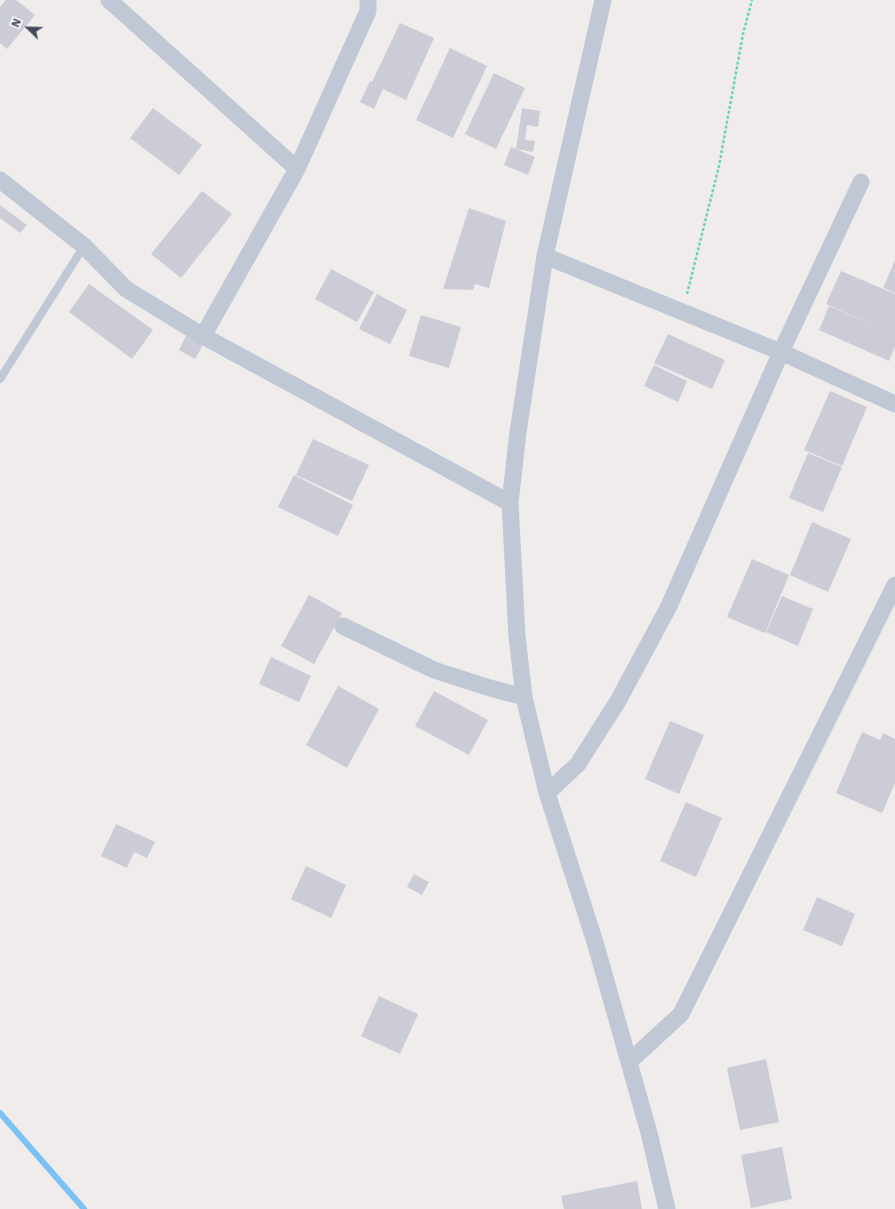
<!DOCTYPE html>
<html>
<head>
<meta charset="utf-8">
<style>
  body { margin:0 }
  #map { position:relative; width:895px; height:1209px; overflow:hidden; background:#efeceb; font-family:"Work Sans",sans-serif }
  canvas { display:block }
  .north { position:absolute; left:8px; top:8px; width:40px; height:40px; -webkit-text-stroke:3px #fff; paint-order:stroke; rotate:293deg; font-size:11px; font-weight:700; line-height:16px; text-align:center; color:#434a5b }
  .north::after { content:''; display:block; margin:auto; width:14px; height:18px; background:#434a5b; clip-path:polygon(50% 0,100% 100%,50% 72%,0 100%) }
</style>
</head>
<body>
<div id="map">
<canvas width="895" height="1209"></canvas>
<div class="north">N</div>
</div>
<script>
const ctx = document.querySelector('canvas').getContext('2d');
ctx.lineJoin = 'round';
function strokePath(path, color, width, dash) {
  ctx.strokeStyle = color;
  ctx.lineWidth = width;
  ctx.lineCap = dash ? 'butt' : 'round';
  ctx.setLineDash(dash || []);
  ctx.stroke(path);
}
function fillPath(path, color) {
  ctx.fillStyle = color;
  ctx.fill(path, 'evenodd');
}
strokePath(new Path2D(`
  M0,1113L84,1209`), '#7cc1f4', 6);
fillPath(new Path2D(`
  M6,0H16L35,15L7,49L0,43V7Z
  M400,23L434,38L406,100L383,89L374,109L360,102L370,81L372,82Z
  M450,48L487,66L453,138L416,120Z
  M494,73L525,88L496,149L465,134Z
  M153,108L202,145L179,175L130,138Z
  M522,108L540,111L538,127L527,125L525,140L535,141L533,152L516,149Z
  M511,147L535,157L528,175L504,165Z
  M202,191L232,214L181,278L151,254Z
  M0,205L27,225L20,233L0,218Z
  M469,208L506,221L489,288L475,284L473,290L443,289Z
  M895,260V293L883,288Z
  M331,269L374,292L357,322L315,299Z
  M841,271L895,294V347L889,361L819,330L829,306L885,330L890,318L885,330L826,304Z
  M89,284L153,330L132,359L69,312Z
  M377,294L407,310L390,344L359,329Z
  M421,315L461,327L449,368L409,356Z
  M187,334L204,343L195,359L179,350Z
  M668,334L725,360L712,389L654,363Z
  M654,365L687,381L678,402L644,386Z
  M830,391L867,407L842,466L804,450Z
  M313,439L369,465L352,501L296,475Z
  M808,453L842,467L823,512L789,498Z
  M294,475L353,505L338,536L278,507Z
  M812,522L851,539L828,592L790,575Z
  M752,559L789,575L765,633L727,617Z
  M309,595L342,613L314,664L281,646Z
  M782,596L813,609L798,646L766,632Z
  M271,657L311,676L299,702L259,684Z
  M338,686L379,709L347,768L306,745Z
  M434,691L488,720L469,755L415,726Z
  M670,721L704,735L679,794L645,779Z
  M862,732L880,740L883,733L895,739V783L882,813L836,793Z
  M686,802L722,818L696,877L660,861Z
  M116,824L155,842L147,858L134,852L127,868L101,856Z
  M306,866L346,885L331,918L291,899Z
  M414,874L429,882L422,895L407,887Z
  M817,897L855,914L842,946L803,930Z
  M379,996L418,1014L400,1054L361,1036Z
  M766,1059L779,1122L740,1130L727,1068Z
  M782,1147L792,1199L751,1208L741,1155Z
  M637,1181L642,1209H564L561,1196Z`), '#cbccd5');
strokePath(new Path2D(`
  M687,294L719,166L743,34L752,0`), '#69d4b6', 2.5, [3, 2]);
strokePath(new Path2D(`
  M0,379L84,246`), '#c0c7d5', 8);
strokePath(new Path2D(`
  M109,0L297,169
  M603,0L545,256L518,432L510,503L517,636L524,697L547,793L595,942L649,1133L667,1209
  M0,180L84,246L126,289L203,336L510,503
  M545,256L781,352L895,404
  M203,336L297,169L368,11V0
  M343,626L434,670L490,688L524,697
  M547,793L578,764L618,701L669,606L781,352L861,182
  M629,1062L681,1014L895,585`), '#c0c7d5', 17);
</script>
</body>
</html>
